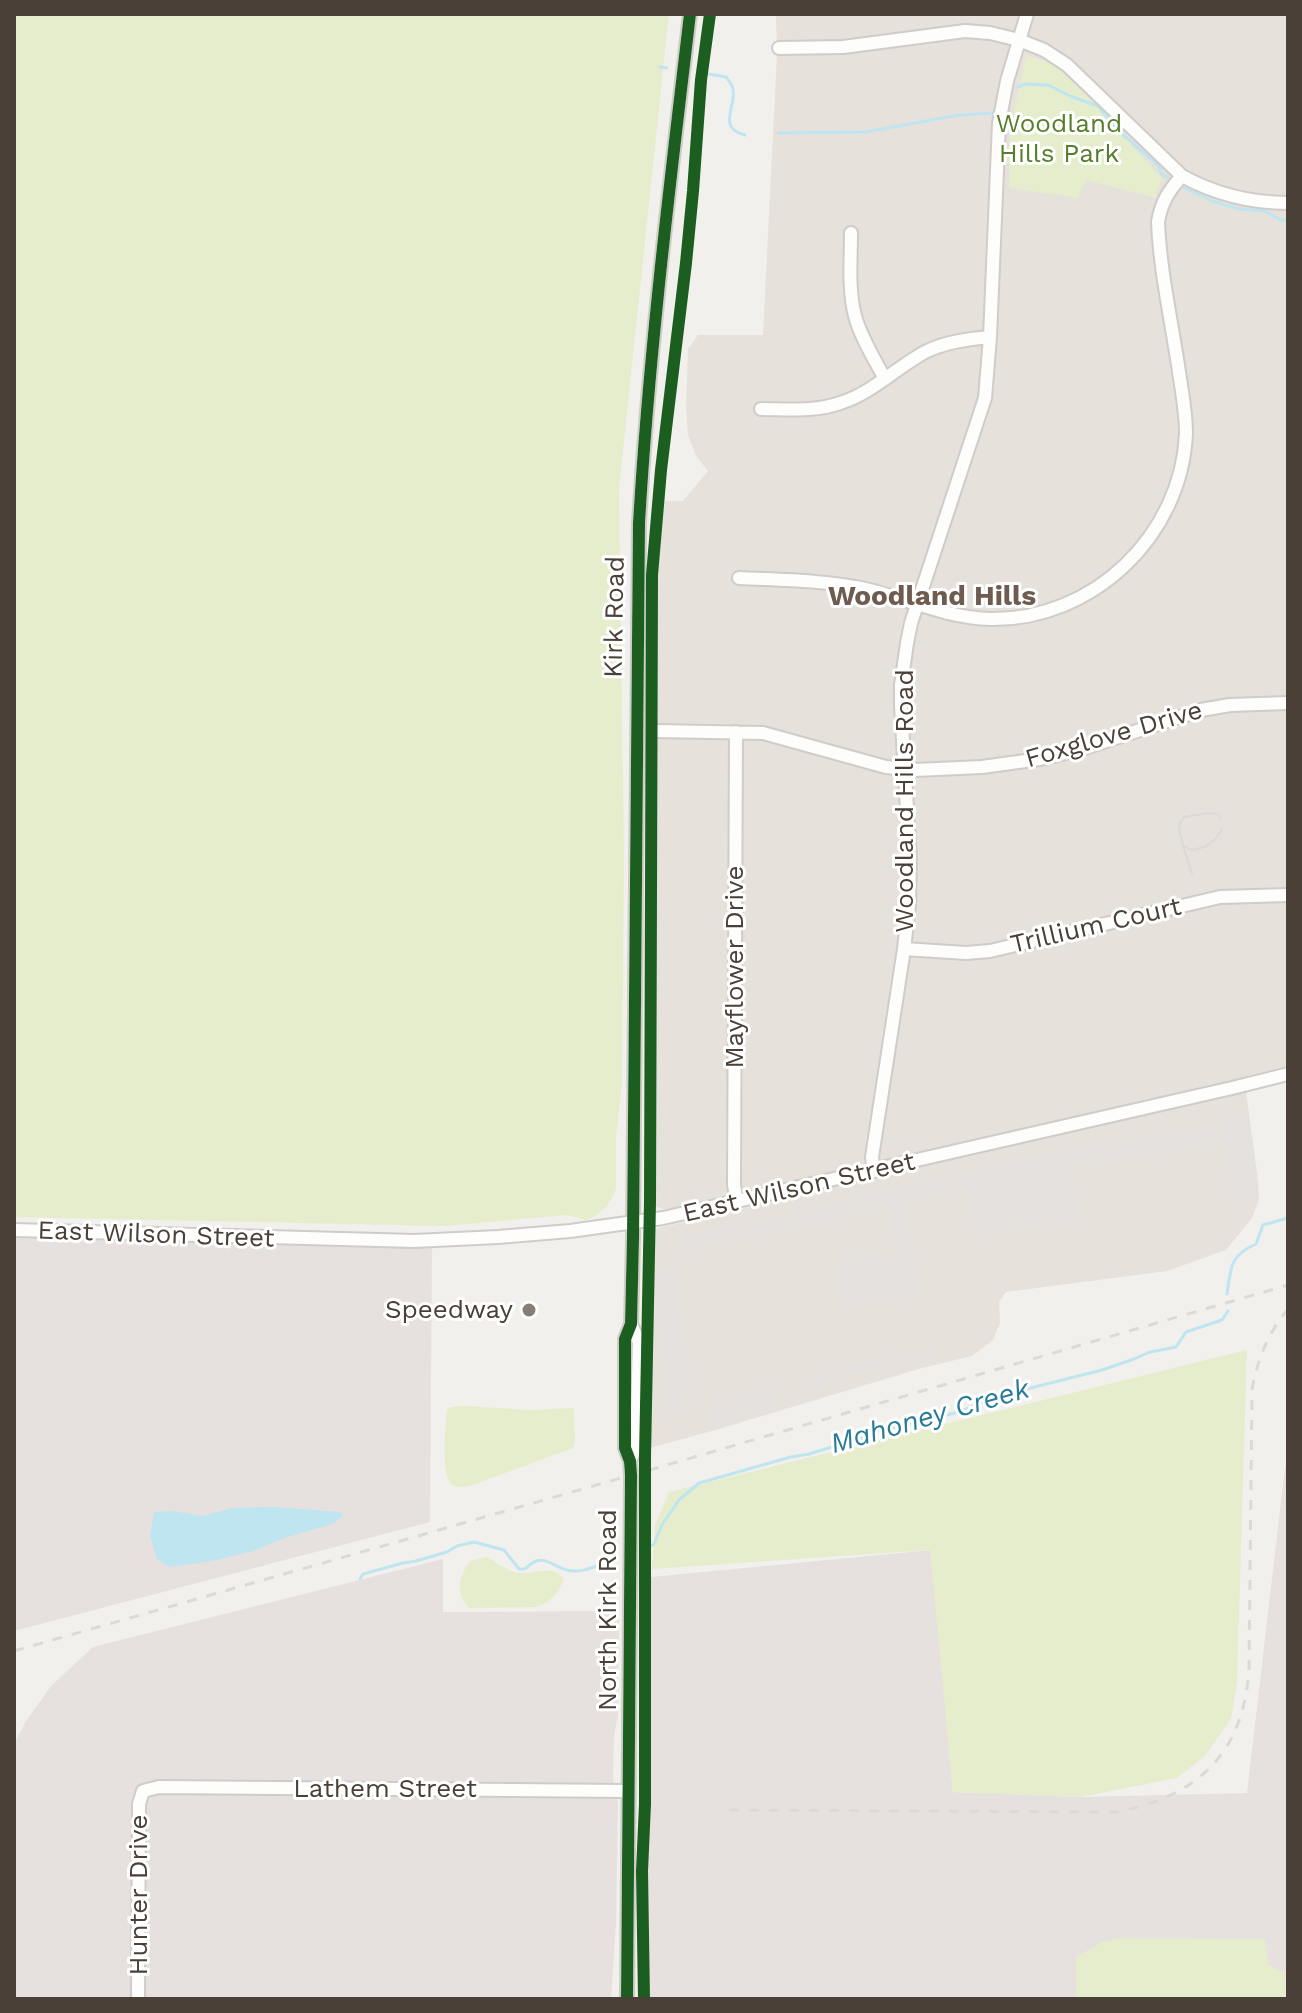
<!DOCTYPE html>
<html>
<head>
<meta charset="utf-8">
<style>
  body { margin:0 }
  #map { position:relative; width:1302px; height:2013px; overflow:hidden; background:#f2f0ed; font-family:"Work Sans",sans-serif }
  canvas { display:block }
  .frame { position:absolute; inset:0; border:16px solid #4a4038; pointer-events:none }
</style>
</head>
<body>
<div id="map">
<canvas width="1302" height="2013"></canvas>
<div class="frame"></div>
</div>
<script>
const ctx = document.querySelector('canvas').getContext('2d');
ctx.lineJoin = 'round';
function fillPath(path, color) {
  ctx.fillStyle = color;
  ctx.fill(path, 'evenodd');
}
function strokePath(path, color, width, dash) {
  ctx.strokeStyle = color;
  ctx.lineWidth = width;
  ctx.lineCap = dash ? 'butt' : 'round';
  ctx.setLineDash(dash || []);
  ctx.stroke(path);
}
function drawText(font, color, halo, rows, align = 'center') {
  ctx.font = font + ' "Work Sans",sans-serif';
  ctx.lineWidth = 6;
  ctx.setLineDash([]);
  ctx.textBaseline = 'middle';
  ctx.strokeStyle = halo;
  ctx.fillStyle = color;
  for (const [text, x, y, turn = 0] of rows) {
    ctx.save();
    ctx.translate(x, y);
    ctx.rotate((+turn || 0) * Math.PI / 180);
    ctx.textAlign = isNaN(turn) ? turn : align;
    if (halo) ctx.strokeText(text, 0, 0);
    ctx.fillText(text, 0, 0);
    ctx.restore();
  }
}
fillPath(new Path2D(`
  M776,14H1288V1065L1182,1094L903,1159L671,1209H663L652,1205L646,1194L645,1003L649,573L652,501H683L708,471L696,456L688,435L686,408L688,349L698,335H763L777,55Z
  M1246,1091L1258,1181L1259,1200L1252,1218L1226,1250L1167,1271L1006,1292L999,1302L1000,1323L993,1340L972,1356L922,1368L712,1431L642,1450L644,1246L648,1236L654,1229Z`), '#e6e1da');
fillPath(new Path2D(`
  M14,1238L432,1248L430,1522L14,1631Z
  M1288,1464V1999H641L642,1938L639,1821L643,1803V1773L639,1744L641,1578L931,1550L953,1792L1080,1797L1247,1793L1285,1467Z
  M443,1559V1612L619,1611L618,1716L614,1735L613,1779L618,1804L616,1924L611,1999H14V1744L26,1721L51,1686L93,1647Z`), '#e6e1de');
fillPath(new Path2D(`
  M14,14H669L619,488L624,857L622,1083L616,1136V1189L612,1198L606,1207L597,1215L586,1220L566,1215L446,1226L14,1217Z
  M1026,55L1054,64L1087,96L1162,178L1155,198L1086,180L1078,198L1009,188V134Z
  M1247,1350L1237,1682L1231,1719L1205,1756L1177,1778L1080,1797L953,1792L930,1550L652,1569L655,1525L669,1492Z
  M465,1406L530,1410L574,1408L575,1442L573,1448L467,1487C464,1487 456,1487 454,1486C439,1479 446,1425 447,1410L450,1407Z
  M487,1557C497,1562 503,1569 515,1572C535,1577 546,1562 564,1578C560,1591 551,1602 538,1607L469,1608C455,1593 459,1576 470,1561Z
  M1122,1938L1264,1939L1267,1949L1268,1965L1280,1971H1288V1999H1076V1957L1102,1942Z`), '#e5edcd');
fillPath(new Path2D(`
  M1248,1114L1258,1200L1233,1203L1226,1143L1071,1165L1077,1215L1072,1222L976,1235L969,1189L905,1202L919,1290L912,1297L843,1305L840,1303L835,1264L842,1263L841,1256L880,1251L882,1260L897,1258L887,1206L817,1224H796L790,1229L736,1238L683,1251L679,1238L715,1228L791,1216V1208L812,1206L813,1214H820V1205L878,1192L882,1196L884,1194L882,1191L895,1188L898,1193L899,1187L1059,1151L1220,1126L1227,1117Z
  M680,1269V1295L693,1399L683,1400L684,1411L668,1412L658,1317L656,1270Z
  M934,1353L936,1362L851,1374L839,1379L816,1393L811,1385L835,1371L849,1365Z
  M771,1387L777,1409L714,1426L708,1404Z`), '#e4e1de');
fillPath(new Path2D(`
  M274,1507L341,1512L343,1516L332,1524L284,1538L254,1551L212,1561L170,1567L157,1559L150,1536L154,1512L171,1511L203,1516L232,1508Z`), '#bee5f0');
strokePath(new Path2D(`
  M660,67L667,68
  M708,74L726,77C729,81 732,84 733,89C737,106 716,128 745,135
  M1018,87L1025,84L1048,85L1070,96L1098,106L1114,127L1159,166L1161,173L1169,179
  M778,133L866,132L959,115L993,113L995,111
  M1182,187L1215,202L1239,209L1265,211L1281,220L1288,221
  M1227,1294C1231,1268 1229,1256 1256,1244L1263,1225L1288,1218
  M648,1548L654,1544L662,1525L679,1500L699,1483L791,1457L809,1454L865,1437L878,1431L959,1412L995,1397L1102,1370L1134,1359L1150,1352L1176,1347L1186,1332L1222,1320L1228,1311
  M360,1579L363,1574L403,1563L416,1561L447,1552L457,1546L474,1542L504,1550L519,1569H525C543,1551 550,1566 567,1570C578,1573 589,1569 599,1565`), '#bee5f0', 3);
const minor = new Path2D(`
  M779,48L843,47L965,31L990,33L1019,40L1044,50L1067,65L1182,176C1215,194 1249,203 1288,203
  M851,233C851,260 848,289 855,316C861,338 874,358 885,379
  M761,409C787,409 815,412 840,403C872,393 896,368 925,352C945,342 968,339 990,337
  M739,578C779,580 821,580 861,588C904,597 945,618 990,619C1093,621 1182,535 1186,433C1186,413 1182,392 1179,372C1172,323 1160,272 1158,222C1161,203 1169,190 1182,176
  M657,731L763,733L886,767L915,770L982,767L1040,759L1082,749L1201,710L1230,705L1288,703
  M736,732L734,1185L737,1202
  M904,949L966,953L990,951L1220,897L1288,895
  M874,1171L872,1157L904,949L909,905L910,860L901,706V685L907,643L911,623L985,398L990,337L999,123L1007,81L1027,14
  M14,1230L414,1241L498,1237L570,1231L663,1218L1232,1088L1288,1074
  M630,1461L636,1448L639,1342L631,1324
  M138,1999L139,1804L143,1791L159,1787L628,1791
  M627,1999L631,1475L630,1461L625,1448V1339L631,1324L633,1238L639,523C649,352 670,183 690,14`);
strokePath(minor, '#cfccc9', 16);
strokePath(minor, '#fdfdfc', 12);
strokePath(new Path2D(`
  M1185,846L1191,850C1207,848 1213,843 1222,830
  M1192,874C1188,859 1179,838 1179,825L1184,817L1209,813L1218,814L1221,819`), '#dadad9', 2);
strokePath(new Path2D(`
  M14,1651L646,1471L1288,1285
  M729,1810L1117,1812C1197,1796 1243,1755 1249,1670L1252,1389C1258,1358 1268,1333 1288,1309`), '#dadad9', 3, [10, 10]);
strokePath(new Path2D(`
  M627,1999L631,1475L630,1461L625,1448V1339L631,1324L633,1238L639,523C649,352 670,183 690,14
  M644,1999L642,1871L645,1804V1456L650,1202L652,575L661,470L686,263L693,191L701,80L710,14`), '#1b5e20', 12);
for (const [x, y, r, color] of [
  [529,1310,8,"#857e77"]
]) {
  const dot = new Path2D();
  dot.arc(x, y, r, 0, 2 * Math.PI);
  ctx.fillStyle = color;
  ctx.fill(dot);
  strokePath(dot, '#fff', 3);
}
drawText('26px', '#577e29', '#fff', [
  ["Woodland",1059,124],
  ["Hills Park",1059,154]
]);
drawText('26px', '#4a4038', '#fff', [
  ["Kirk Road",615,617,-89],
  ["Foxglove Drive",1114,735,-16],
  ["Woodland Hills Road",905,801,-90],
  ["Trillium Court",1096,926,-13],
  ["Mayflower Drive",735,967,-90],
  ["East Wilson Street",799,1188,-13],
  ["East Wilson Street",156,1235,2],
  ["North Kirk Road",608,1610,-90],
  ["Lathem Street",385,1789],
  ["Hunter Drive",139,1895,-90]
]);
drawText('26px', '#4a4038', '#fff', [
  ["Speedway",513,1310]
], 'right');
drawText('bold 28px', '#6d5c4f', '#fff', [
  ["Woodland Hills",932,597]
]);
drawText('italic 28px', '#287b97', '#fff', [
  ["Mahoney Creek",930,1417,-16]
]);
</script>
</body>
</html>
